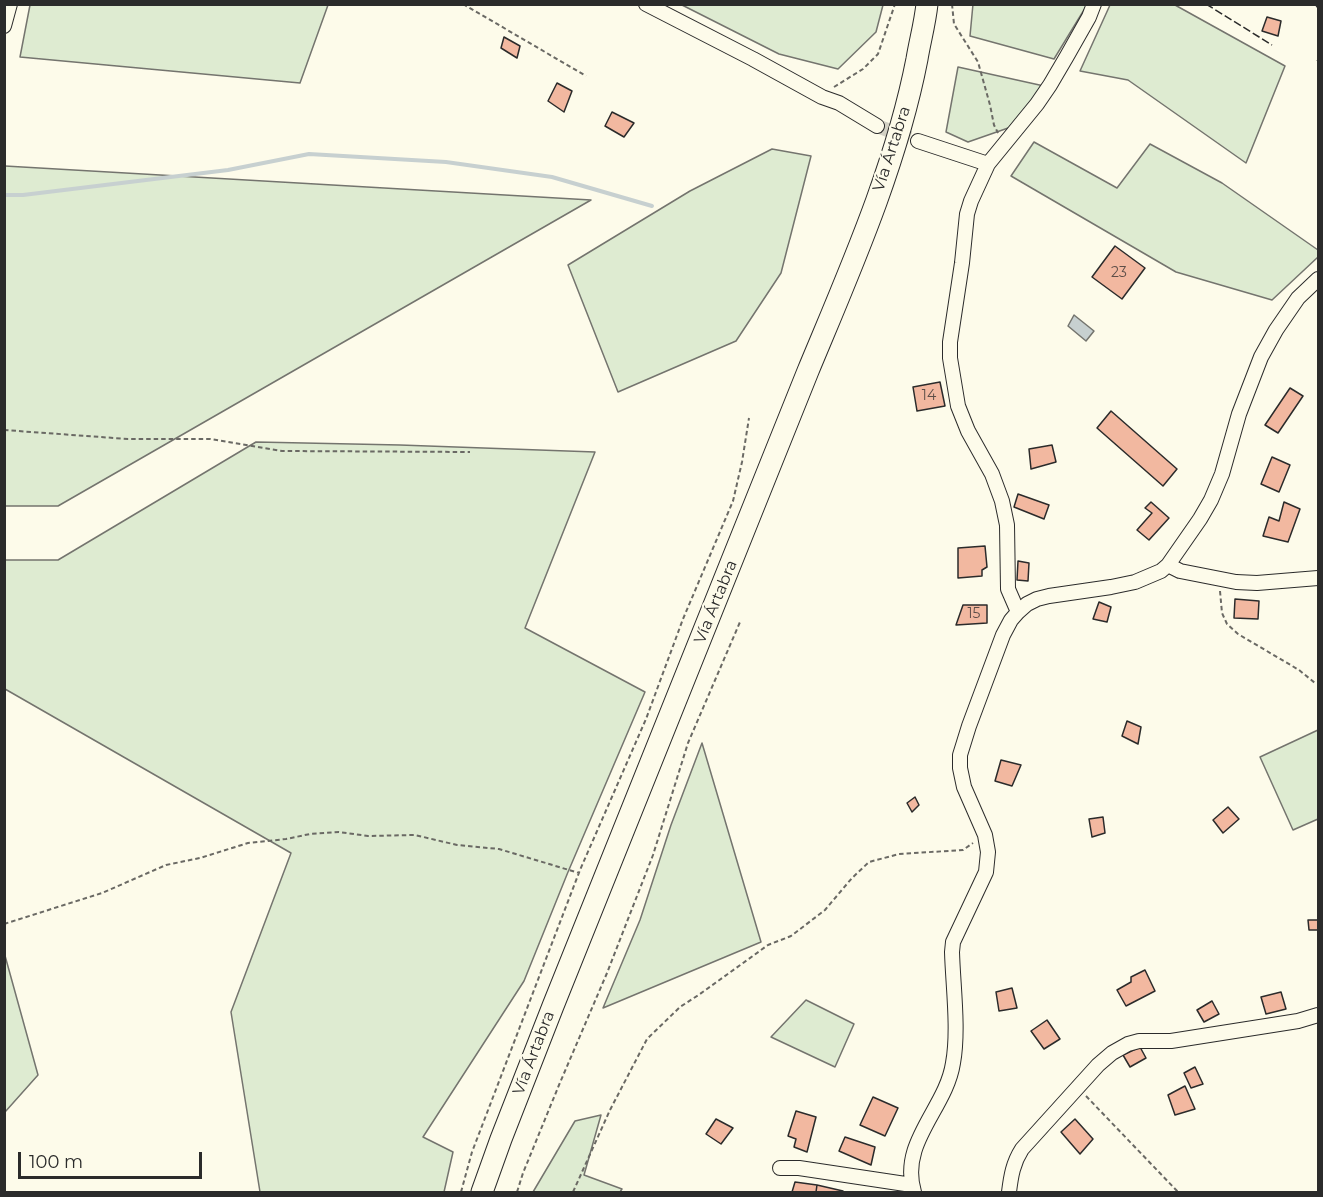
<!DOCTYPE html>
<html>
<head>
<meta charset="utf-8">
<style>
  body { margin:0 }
  #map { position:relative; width:1323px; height:1197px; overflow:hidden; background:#fdfbea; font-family:Montserrat,sans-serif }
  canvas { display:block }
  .frame { position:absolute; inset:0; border:6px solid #2b2b2b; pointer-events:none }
  .scale { position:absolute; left:18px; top:1152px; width:184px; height:27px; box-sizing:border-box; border:3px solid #2b2b2b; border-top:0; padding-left:8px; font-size:18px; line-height:21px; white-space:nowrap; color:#2b2b2b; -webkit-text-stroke:4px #fdfbea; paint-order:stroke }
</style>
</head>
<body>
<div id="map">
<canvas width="1323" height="1197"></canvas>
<div class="frame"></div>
<div class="scale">100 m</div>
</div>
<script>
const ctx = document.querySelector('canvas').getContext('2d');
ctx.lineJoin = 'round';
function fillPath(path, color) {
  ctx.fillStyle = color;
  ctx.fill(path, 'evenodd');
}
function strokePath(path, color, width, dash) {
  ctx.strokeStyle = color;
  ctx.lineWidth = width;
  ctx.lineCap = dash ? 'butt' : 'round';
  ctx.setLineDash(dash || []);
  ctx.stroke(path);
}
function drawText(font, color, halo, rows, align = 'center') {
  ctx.font = font + ' Montserrat,sans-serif';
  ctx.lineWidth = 4.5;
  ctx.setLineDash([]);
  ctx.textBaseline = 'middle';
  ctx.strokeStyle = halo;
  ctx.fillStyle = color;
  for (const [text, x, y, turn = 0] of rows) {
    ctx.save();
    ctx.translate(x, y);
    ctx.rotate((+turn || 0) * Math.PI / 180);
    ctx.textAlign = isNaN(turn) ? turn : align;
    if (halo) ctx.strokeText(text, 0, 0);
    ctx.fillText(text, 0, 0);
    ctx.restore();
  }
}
const green = new Path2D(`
  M973,4H1087V5L1054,59L970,36Z
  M30,5V4L328,5L300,83L20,57Z
  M682,5H883L876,32L838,69L779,54Z
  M1110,5H1175L1285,66L1246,163L1128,80L1080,71Z
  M958,67L1044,86L1011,127L968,142L946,132Z
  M1034,142L1117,188L1150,144L1222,183L1318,250V257L1272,300L1176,272L1011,176Z
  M772,149L811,156L781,273L736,341L618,392L568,265L690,191Z
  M4,166H5L591,200L58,506H5Z
  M256,442L400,445L595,452L525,628L645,692L568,872L524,981L423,1137L453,1152L444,1192H260L231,1012L291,853L5,689V560H58Z
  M1318,730V819L1293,830L1260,757Z
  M702,743L761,942L603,1008L640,920L671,825Z
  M4,952L38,1075L5,1112H4Z
  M806,1000L854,1024L835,1067L771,1037Z
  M601,1115L584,1175L622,1189L620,1192H533L575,1121Z`);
fillPath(green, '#deebd1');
strokePath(green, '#74746e', 1.5);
const water = new Path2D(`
  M1074,315L1094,331L1086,341L1068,326Z`);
fillPath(water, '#c7d0d0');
strokePath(water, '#74746e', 1.5);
strokePath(new Path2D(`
  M4,195H23L228,170L309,154L446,162L552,177L652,206`), '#c7d0d0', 4);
const building = new Path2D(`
  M1267,17L1281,21L1278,36L1262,31Z
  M504,37L520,46L517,58L501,48Z
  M557,83L572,91L564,112L548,101Z
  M612,112L634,123L624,137L605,126Z
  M1115,246L1145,268L1122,299L1092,277Z
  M940,382L945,406L917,411L913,387Z
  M1290,388L1303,396L1278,433L1265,425Z
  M1111,411L1177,469L1163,486L1097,428Z
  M1052,445L1056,462L1031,469L1029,449Z
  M1272,457L1290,465L1279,492L1261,484Z
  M1018,494L1049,505L1044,519L1014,507Z
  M1151,502L1169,518L1149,540L1137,530L1152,513L1145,508Z
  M1284,502L1300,509L1288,542L1263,536L1269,517L1279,521Z
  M985,546L987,567L982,570V576L958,578V548Z
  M1018,561L1029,563L1028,581L1017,580Z
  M1235,599L1259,601L1258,619L1234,618Z
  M1099,602L1111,607L1107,622L1093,619Z
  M963,605H987V623L956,625Z
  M1127,721L1141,727L1138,744L1122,736Z
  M1001,760L1021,765L1012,786L995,781Z
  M915,797L919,805L912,812L907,803Z
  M1228,807L1239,819L1223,833L1213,820Z
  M1103,817L1105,833L1092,837L1089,819Z
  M1308,920H1318V930H1309Z
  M1145,970L1155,991L1126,1006L1117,990L1131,982V977Z
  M1012,988L1017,1008L999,1011L996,992Z
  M1281,992L1286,1009L1266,1014L1261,997Z
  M1212,1001L1219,1014L1204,1022L1197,1010Z
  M1047,1020L1060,1039L1044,1049L1031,1031Z
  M1140,1047L1146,1058L1130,1067L1123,1055Z
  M1195,1067L1203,1084L1191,1088L1184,1073Z
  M1185,1086L1195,1109L1175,1115L1168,1095Z
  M873,1097L898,1108L885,1136L860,1125Z
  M796,1111L816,1117L807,1152L794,1147L796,1139L788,1136Z
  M716,1119L733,1128L721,1144L706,1134Z
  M1075,1119L1093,1139L1080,1154L1061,1132Z
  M845,1137L875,1147L871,1165L839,1151Z
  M795,1182L817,1185L816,1192H792Z
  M817,1185L843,1191V1192H816Z`);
fillPath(building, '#f2b8a0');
strokePath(building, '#2b2b2b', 1.5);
strokePath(new Path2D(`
  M877,126L918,141`), '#d3d1c4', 14, [14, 7]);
const minor = new Path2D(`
  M646,4L753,59L822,97L839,103L877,126
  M4,26L10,4
  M918,141L988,164
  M1168,565L1180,571L1236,582L1257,583L1318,578
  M1018,612L1008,589L1007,525L1002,501L992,474L968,431L958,406L950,358V342L962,263L967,214L971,201L988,164L1037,104L1050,85L1067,56L1089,17L1094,4
  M780,1168H799L912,1185
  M914,1192C899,1142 946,1109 953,1063C959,1030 953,986 952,952L953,942L986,872L988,852L985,835L964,787L960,768V755L969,726L1003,635L1011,620L1018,612L1027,604L1037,599L1049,596L1111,587L1135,582L1161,571L1168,565L1200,519L1211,500L1222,474L1239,414L1261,357L1276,330L1298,298L1318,279
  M1009,1192C1011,1176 1013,1163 1022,1149L1098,1065L1112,1053L1128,1044L1139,1041H1171L1298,1021L1318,1015`);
const highway = new Path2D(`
  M482,1192L501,1139L553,1006L808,371C850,270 896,167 917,59C920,41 925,23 927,4`);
strokePath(minor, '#2b2b2b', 16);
strokePath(highway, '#2b2b2b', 23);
strokePath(new Path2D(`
  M463,4L586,76
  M952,4L954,24L978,62L990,105L994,125L998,133
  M834,87L863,69L878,54L895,4
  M4,430L128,439H210L282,451L470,452
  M1220,591L1222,613L1227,624L1238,634L1299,670L1315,683
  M4,924L102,893L166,865L200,858L248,843L286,839L310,834L339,832L368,836L415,835L457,845L499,849L579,873
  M1086,1096L1178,1192
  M461,1192L472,1152L580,870L646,719L683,619L733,501L742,462L749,418
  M517,1192L523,1173L559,1085L607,973L653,855L688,743L740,622
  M573,1192L610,1110L647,1039L680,1007L700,994L768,945L791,936L825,910L852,878L869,862L899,854L963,850L973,843`), '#6a6964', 2, [4.5, 3]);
strokePath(minor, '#fdfbea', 14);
strokePath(highway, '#fdfbea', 21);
strokePath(new Path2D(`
  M1206,4L1272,45
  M1315,4L1318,8
  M1317,61L1318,60`), '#2b2b2b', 1.5, [8, 3]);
drawText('14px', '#5d4e48', null, [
  ["23",1119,273],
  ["14",929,396],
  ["15",974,614]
]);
drawText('16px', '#2b2b2b', '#fdfbea', [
  ["Vía Ártabra",892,149,-72],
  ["Vía Ártabra",716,602,-68],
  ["Vía Ártabra",534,1053,-69]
]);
</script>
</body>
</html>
